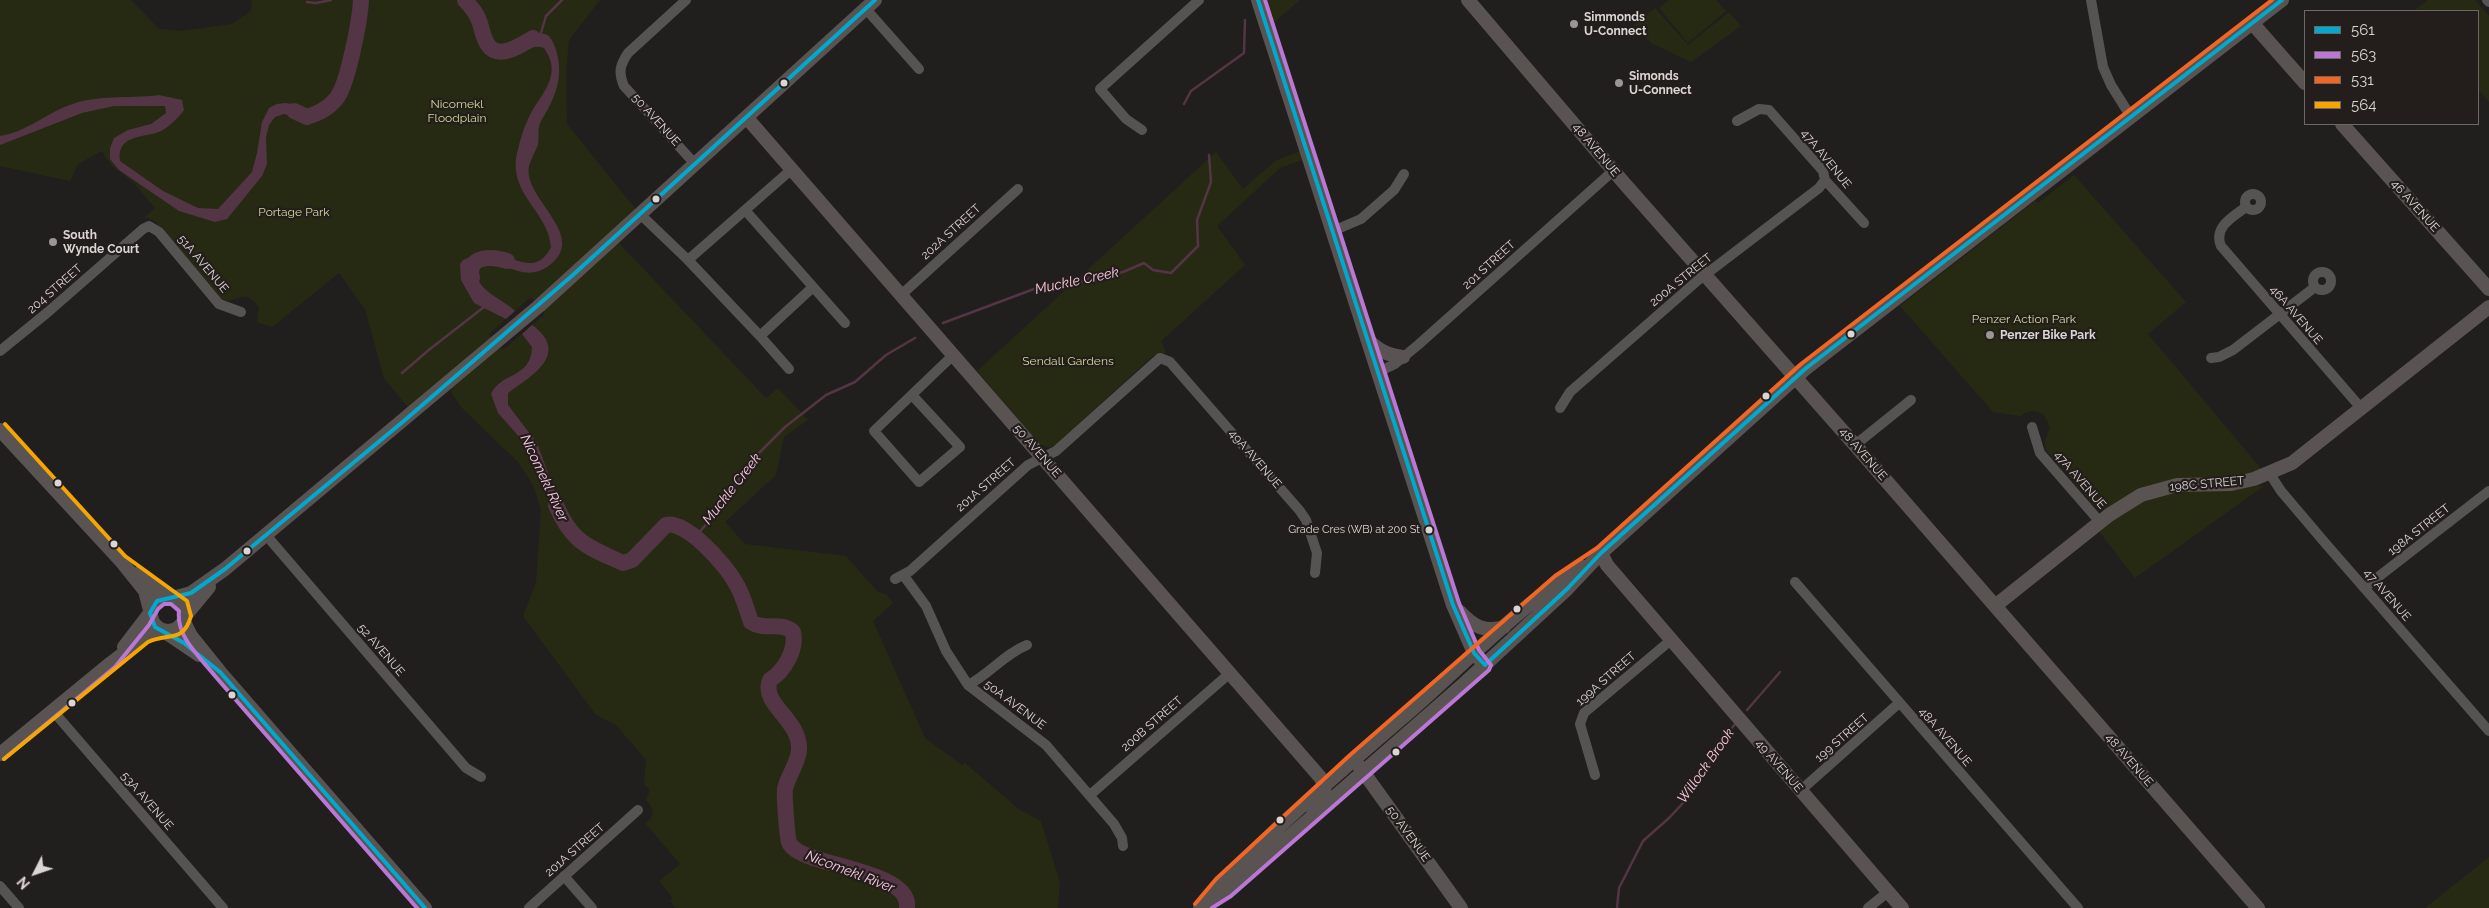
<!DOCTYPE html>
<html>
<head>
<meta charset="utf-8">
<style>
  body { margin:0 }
  #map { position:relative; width:2489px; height:908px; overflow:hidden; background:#211f1d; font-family:Raleway,sans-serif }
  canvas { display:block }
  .legend { position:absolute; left:2304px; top:10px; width:175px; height:115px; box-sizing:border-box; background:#231e1b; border:1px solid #6c6865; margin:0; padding:6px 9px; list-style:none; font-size:15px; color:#dad6d4 }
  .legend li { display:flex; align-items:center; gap:10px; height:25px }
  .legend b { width:25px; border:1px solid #6c6865 }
  .north { position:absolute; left:10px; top:848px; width:50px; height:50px; -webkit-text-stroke:4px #231e1b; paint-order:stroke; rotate:229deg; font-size:14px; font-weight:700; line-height:20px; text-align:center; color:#dad6d4 }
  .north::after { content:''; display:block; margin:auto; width:18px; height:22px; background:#dad6d4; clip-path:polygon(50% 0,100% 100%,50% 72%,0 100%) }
</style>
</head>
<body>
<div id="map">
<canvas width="2489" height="908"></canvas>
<ul class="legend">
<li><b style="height:6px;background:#00a9ce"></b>561</li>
<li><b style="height:6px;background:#ba77d6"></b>563</li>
<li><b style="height:6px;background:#f26522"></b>531</li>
<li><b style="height:6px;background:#f7a600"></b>564</li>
</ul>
<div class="north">N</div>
</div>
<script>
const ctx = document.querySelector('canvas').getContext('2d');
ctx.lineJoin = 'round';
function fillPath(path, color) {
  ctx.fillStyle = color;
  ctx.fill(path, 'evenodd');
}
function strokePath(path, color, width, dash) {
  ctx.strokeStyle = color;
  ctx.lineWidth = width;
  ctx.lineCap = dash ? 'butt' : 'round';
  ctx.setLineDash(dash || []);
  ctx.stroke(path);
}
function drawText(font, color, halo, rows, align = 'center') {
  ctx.font = font + ' Raleway,sans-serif';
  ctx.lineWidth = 4.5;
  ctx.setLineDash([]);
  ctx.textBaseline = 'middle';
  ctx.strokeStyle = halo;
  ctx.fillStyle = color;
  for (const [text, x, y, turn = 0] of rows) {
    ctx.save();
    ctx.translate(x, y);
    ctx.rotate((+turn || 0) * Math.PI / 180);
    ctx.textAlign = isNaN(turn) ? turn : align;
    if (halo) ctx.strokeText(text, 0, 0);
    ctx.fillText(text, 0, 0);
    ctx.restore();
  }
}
fillPath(new Path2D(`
  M0,0H131L159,29L180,31L232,24L251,11L252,0H600L569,40L566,70L567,124L637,211L535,302L531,297L489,334L493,339L410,410L384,378L365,309L339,273L272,327L257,322L259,308C246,286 238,303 223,301L154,220L144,218L155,208L133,182L112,166L102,151L78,164L70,181L0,166Z
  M1264,0H1300L1271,25Z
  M1669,0H1716L1726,11L1688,43L1659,8Z
  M2428,0H2475L2489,16V102L2478,89V11H2414Z
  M1655,8L1688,45L1729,12L1741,26L1691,62L1651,43L1634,25Z
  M1300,151L1302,160L1280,168L1217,226L1245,265L1161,341L1166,353L1154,355L1054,446L1047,447L1040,444L977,371L1216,152L1243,189L1275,161Z
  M2074,175L2186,302L2148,334L2263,471L2107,509L2096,508L2046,450L2045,441L2050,427L2044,415C2036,410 2028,410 2021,416L1993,412L1900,306L2035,201L2038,203Z
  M617,241L766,398L778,388L808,420L784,437L776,475L725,522L745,544L846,556L877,591L887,595L893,603L873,621L925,738L962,765L965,763L1020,810L1041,821L1060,883L1058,908H676L670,901L673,898L659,881L680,864L645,823L651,819L653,810L646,799L650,790L644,784L646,760L616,725L596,715L523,616L536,583L541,509L533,485L518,462L462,408L451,392L453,386L499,346L503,350L545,314L542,309Z
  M2264,486L2135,578L2098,530L2137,504L2178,490Z
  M2489,857V908H2425L2430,904Z`), '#272a13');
fillPath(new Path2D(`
  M536,34C547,32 551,36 555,47C563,70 559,88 548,109C545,114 541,120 539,126C538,132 539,139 538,145C535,152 531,159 529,166C522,199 592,237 547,267C538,273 529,274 518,271C505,267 490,263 481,253C486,254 492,253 497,254C518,259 537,275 551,247C548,210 508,195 517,153C520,141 523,129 529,117C540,94 564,76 544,48C534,44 524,51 514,49L512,42Z
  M159,95L182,100L184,110C179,117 171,125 163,130C148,139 116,132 120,161L163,191L198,208L218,209L252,172L257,153L262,122L269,108L277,104L285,103L292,104L305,114L313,113L319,120L304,122L294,116L284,114L275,117L269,125L266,137L267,164L262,176L227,219L215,222L179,211L119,170L110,159V148L114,138L128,130L151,124L166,113L165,106H114L82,113L0,145V136C26,132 44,115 67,106C96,94 129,99 159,95Z
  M475,255L483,264L476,273C479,292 503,299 515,311L506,319L474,303L461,280L460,264L463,260Z
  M532,325C571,353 532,376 508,393V405L537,443L566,522L561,528L530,449L498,413L491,394C502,371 531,379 532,347L522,334Z`), '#533545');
strokePath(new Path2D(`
  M307,2L316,3L331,0
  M540,36L546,16L562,0
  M1184,104L1191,91L1244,53L1245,20
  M943,323L1034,289L1076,284L1088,279L1123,272L1144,263L1153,270L1171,273L1198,246L1197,220L1211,182L1209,155
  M402,373L430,349L484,307
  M695,537L711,519L754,458L785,427L826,395L855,382L886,355L915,338
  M1747,710L1780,672
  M1617,908L1619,888L1643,841L1669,818L1683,803L1701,770L1714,758L1726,735L1736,723`), '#533545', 2.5);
strokePath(new Path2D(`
  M465,0C469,5 474,10 477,16C482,25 482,37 488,45C499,61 522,44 533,38
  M294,111L307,117C318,113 328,109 336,99C348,85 360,19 361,0
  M472,278C466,255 493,256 507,261
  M556,505C572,543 588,547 623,563L632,560L666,525C686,520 726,565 735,582C743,594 746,608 751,622C764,631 781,621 793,632C797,650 784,671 770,680C760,704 801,720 799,750C798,764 788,775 785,789C784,794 787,836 789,842C790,845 793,848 796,850C817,866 912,872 907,908`), '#533545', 16);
strokePath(new Path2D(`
  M686,0L628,53C620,65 618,72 624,86L695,164
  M2091,0L2103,67L2111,85L2131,117
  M2487,0L2489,2
  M866,9L919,69
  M1737,121L1759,109L1769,110L1823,171L1825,180L1864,223
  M1142,130L1126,119L1100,89L1199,0
  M2245 202a8 8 0 1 1 16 0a8 8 0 1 1-16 0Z
  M2246,207C2233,217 2213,227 2221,246L2361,408
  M745,210L845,323
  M640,214L688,260L760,336L789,369
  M1333,231L1361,219L1394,190L1404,174
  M688,260L792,169
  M2313 281a9 9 0 1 1 18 0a9 9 0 1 1-18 0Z
  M901,295L1018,189
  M760,336L813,287
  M0,351L48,312L143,229L149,226L159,232L219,304L241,312
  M2211,358L2219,357L2233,350L2315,287
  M1378,372L1395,364L1418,345L1613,171
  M912,395L960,447L919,482L874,431L946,362L954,355
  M1560,408L1570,392L1697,281L1819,188L1825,180
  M2032,427L2040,453L2100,522
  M1855,445L1911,400
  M2270,474L2281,491L2326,544L2489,731
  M266,535L466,768L481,777
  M904,576L926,606L946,651L968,685L1046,745L1114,824L1122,838L1123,846
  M895,579L910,571L1028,465L1056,451L1160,358L1170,362L1300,511L1306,520L1317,553L1315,573
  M1795,582L2078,908
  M2364,588L2489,491
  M968,685C990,674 1004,654 1027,645
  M53,711L223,908
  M1595,775L1580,724L1584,713L1671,640
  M1800,791L1899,703
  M1090,795L1230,673
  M564,876L592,908
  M0,886L19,908
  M529,908L638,810
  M1868,908L1888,892`), '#565452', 10);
strokePath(new Path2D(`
  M1258,0L1453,605L1474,653L1485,665
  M1468,0L1624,183L1855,445L2258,908
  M2253,24L2305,83
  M747,118L1320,777C1329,791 1323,798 1312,808
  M2342,124L2489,289
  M1368,340C1379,351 1388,355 1403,357
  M0,430L121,561L145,591L150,610
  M1601,553L1607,565L1902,908
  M137,574L169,597
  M151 614a17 17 0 1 1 34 0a17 17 0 1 1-34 0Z
  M173,598L191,593L225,569L539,306L875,0
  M1995,606L2109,515L2141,495L2177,485L2231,484L2254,479L2292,463L2489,307
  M1460,612C1473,626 1485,633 1504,627
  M185,616L209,587
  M184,622L191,636L220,672L425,908
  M165,632L199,655
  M124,647L150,613
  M0,754L111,663L145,637L159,630
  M1359,766L1461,908
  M1208,899C1224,878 1244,860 1263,842C1310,797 1359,755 1408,713C1465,663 1518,608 1581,566
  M1200,908L1227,891L1466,682L1567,589L1601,553L1805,369L2282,0`), '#595352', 14);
strokePath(new Path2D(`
  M1258,0L1453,605L1474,653L1485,665L1567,589L1601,553L1805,369L2282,0
  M425,908L220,672L184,643L155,627L150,613L157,601L191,593L225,569L405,420L574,274L875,0`), '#00a9ce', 4);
strokePath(new Path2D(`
  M4,759L115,667L149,625L158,609L164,604H171L179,611C176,637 200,657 215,676L417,908
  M1212,908L1231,896L1489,670L1491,665L1479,650L1459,603L1265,0`), '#ba77d6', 4);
strokePath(new Path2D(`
  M1195,904L1216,879L1350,755L1555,576L1597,548L1801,364L2272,0`), '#f26522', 4);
strokePath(new Path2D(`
  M4,759L148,642C168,632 183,644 191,616L187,601L125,556L5,424`), '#f7a600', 4);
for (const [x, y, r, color] of [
  [1574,24,5,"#999694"],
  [784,83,4.5,"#dad6d4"],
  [1619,83,5,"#999694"],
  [656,199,4.5,"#dad6d4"],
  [53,242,5,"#999694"],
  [1851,334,4.5,"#dad6d4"],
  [1990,335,5,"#999694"],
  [1766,396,4.5,"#dad6d4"],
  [58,483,4.5,"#dad6d4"],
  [1429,530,4.5,"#dad6d4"],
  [114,544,4.5,"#dad6d4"],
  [247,551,4.5,"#dad6d4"],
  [1517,609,4.5,"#dad6d4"],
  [232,695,4.5,"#dad6d4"],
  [72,703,4.5,"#dad6d4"],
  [1396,752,4.5,"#dad6d4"],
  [1280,820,4.5,"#dad6d4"]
]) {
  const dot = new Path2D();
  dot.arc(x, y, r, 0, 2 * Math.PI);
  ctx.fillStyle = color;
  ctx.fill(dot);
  strokePath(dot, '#231e1b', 2);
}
drawText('11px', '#dad6d4', '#231e1b', [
  ["Grade Cres (WB) at 200 St",1420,530]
], 'right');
drawText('bold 12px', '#dad6d4', '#231e1b', [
  ["Simmonds",1584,17],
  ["U-Connect",1584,31],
  ["Simonds",1629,76],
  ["U-Connect",1629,90],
  ["South",63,235],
  ["Wynde Court",63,249],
  ["Penzer Bike Park",2000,335]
], 'left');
drawText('12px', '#d0da9a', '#231e1b', [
  ["Nicomekl",457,104],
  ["Floodplain",457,118],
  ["Portage Park",294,212],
  ["Penzer Action Park",2024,319],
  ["Sendall Gardens",1068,361]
]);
drawText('12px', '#dad6d4', '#231e1b', [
  ["50 AVENUE",656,120,48],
  ["48 AVENUE",1596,150,50],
  ["47A AVENUE",1826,159,51],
  ["46 AVENUE",2415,206,48],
  ["202A STREET",951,232,-42],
  ["51A AVENUE",203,264,50],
  ["201 STREET",1489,265,-42],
  ["200A STREET",1681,280,-39],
  ["204 STREET",55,289,-41],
  ["46A AVENUE",2296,315,49],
  ["50 AVENUE",1037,451,49],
  ["48 AVENUE",1863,454,49],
  ["49A AVENUE",1255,459,49],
  ["47A AVENUE",2080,480,49],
  ["198C STREET",2207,484,-5],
  ["201A STREET",986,485,-41],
  ["198A STREET",2419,530,-38],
  ["47 AVENUE",2387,595,49],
  ["52 AVENUE",381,650,49],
  ["199A STREET",1606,679,-41],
  ["50A AVENUE",1015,705,37],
  ["200B STREET",1152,724,-41],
  ["48A AVENUE",1945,737,49],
  ["199 STREET",1842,738,-41],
  ["48 AVENUE",2129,760,49],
  ["49 AVENUE",1779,766,49],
  ["53A AVENUE",147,801,49],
  ["50 AVENUE",1408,834,54],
  ["201A STREET",575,850,-41]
]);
drawText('italic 14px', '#fcc9e4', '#231e1b', [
  ["Muckle Creek",1077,281,-12],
  ["Nicomekl River",544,478,65],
  ["Muckle Creek",732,489,-52],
  ["Willock Brook",1706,766,-55],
  ["Nicomekl River",850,872,21]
]);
</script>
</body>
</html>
